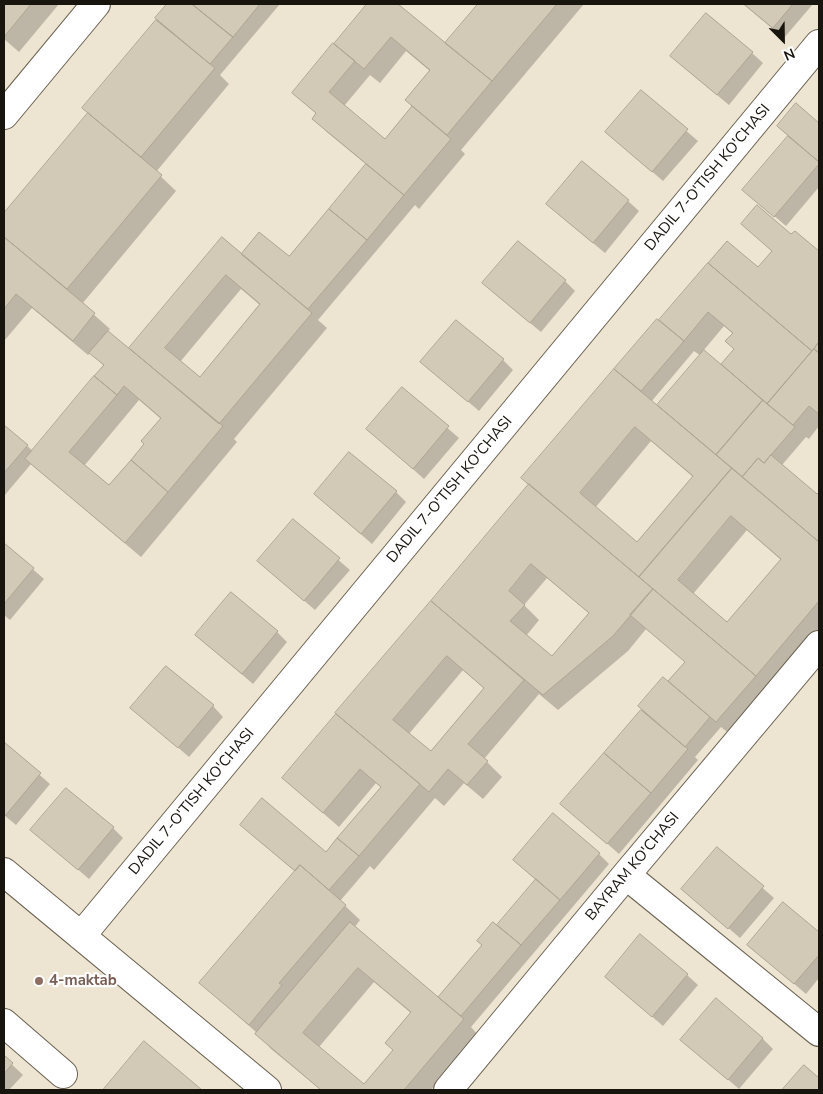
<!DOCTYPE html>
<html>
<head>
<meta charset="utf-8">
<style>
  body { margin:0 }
  #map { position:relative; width:823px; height:1094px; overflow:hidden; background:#ede4d1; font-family:"Nunito Sans",sans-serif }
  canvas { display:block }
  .frame { position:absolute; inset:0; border:5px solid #18150e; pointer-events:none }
  .north { position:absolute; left:758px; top:15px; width:50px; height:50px; -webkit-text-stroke:4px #fff; paint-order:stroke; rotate:157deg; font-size:14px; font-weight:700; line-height:20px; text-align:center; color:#18150e }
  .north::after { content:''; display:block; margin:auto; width:18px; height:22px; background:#18150e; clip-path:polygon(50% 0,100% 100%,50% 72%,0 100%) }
</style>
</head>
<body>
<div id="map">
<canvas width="823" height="1094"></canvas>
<div class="frame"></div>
<div class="north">N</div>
</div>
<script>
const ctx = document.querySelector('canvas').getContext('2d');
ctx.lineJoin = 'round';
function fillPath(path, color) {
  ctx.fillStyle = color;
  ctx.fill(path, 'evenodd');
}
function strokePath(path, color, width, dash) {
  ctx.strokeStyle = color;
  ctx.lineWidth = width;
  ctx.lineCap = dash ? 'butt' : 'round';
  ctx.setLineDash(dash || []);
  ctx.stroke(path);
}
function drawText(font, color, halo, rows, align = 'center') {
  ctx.font = font + ' "Nunito Sans",sans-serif';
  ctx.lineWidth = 4.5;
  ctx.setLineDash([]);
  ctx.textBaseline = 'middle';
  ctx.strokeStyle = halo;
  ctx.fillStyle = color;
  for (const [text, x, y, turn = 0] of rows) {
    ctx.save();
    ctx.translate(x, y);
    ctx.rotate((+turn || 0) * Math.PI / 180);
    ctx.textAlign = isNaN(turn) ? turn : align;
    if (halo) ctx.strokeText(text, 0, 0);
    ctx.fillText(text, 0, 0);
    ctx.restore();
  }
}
fillPath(new Path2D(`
  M4,4H59L19,52L4,39Z
  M168,4H280L220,75L229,84L156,172L176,191L82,304L110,329L107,332L129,350L222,238L242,255L289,258L367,165L328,133L313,118L317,114L293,93L369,4H396L445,45L479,4H584L461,150L465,154L419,209L415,205L318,320L327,328L234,439L237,442L141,557L31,464L4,496V426L33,451L104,366L91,352L88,355L32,308L4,341V215L89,114L83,108L158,20L156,18ZM406,51L431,72L413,107L385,140L344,106L370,75L380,83ZM241,289L261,306L200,379L180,362ZM139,400L161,419L146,444L109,487L84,466Z
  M743,4H813L784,38Z
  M752,53L763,63L729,105L682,66Z
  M641,92L698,141L663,181L606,132Z
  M796,105L819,124V187L786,226L744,190L789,137L778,126Z
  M628,201L639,211L605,253L558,214Z
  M743,224L791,236L795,232L819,253V426L809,439L806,437L782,465L818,496L819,494V633L771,690L766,686L727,732L721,727L695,757L698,760L619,854L562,804L643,710L686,662L646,629L628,651L558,710L539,694L484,759L502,777L483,799L464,783L444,806L435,798L374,870L370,866L340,901L360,920L354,928L443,1003L497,927L536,880L514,860L599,854L609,864L471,1027L478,1035L431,1090H321L271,1049L257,1033L201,983L296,872L252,835L326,854L382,788L376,783L339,827L283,778L530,485L523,478L657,320L664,326L758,269L773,252ZM724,326L733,334L735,350L728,372L703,351ZM694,351L701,356L657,407L651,402ZM651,441L693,477L637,543L595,508ZM747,530L781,560L727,624L693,594ZM547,578L590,614L552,658L526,636L539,620L524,605ZM463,670L485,689L431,753L408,735ZM374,982L412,1014L394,1050L364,1086L319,1047Z
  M565,281L575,291L541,332L495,294Z
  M503,360L513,370L479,411L422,362Z
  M402,389L459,438L424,479L368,429Z
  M396,492L406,502L372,544L315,494Z
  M293,521L350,570L315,610L258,561Z
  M4,544L44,579L10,620L4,615Z
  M277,632L287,642L253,684L196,635Z
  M213,706L223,717L189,757L132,708Z
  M4,744L50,784L16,825L4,815Z
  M113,828L123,838L89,879L32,830Z
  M717,848L774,898L740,938L683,889Z
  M783,904L819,934V978L806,994L749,945Z
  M687,975L698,985L663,1026L606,977Z
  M762,1038L773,1049L739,1089L682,1040Z
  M144,1043L200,1090H105Z
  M4,1057L23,1075L9,1090H4Z`), '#0003');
const building = new Path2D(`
  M4,4H31L4,37Z
  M167,4H192L233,37L210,64L155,18Z
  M192,4H260L233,37Z
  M367,4H398L492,81L447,135L405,100L430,70L391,37L364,69L334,44Z
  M478,4H557L492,81L445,43Z
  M744,4H793L773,28Z
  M706,13L753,52L717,95L670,56Z
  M156,20L215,68L141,157L82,108Z
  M333,43L355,61L329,92L385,139L412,106L451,139L404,195L312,119L316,113L292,93Z
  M641,90L688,129L652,172L605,132Z
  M796,103L819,123V162L777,126Z
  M88,113L162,175L67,289L4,237V213Z
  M788,136L819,162V164L774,217L742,190Z
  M582,161L629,200L593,243L546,204Z
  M366,164L404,195L367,240L329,209Z
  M757,205L791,234L795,231L819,251V342L812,351L708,263L727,241L758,267L772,251L741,224Z
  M329,209L367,240L308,309L241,254L259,232L289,256Z
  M4,237L95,313L73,341L16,294L4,309Z
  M222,237L312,313L219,424L129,348ZM226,275L260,304L200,377L165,348Z
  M518,241L566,280L530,323L482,283Z
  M708,263L812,351L767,404L721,364L734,349L725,341L733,333L708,312L684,341L659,320Z
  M657,319L684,341L641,391L614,369Z
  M456,320L504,359L468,402L420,362Z
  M108,331L223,426L168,492L131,460L144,444L141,441L161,418L124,386L117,395L94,376L104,365L89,353Z
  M819,342V353L814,349Z
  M814,349L819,353V414L809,406L793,425L767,404Z
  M704,350L763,400L716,455L657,405Z
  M614,369L732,468L639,577L521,478ZM635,427L693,476L637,542L580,493Z
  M94,376L117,395L69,452L109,485L131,460L168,492L125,543L25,459Z
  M402,387L449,426L413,469L366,429Z
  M763,400L795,427L764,463L758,458L742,477L716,455Z
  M4,425L28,445L4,473Z
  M349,452L397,491L361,534L314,494Z
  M771,455L817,494L819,492V542L742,477L758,458L764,463Z
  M732,468L819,542V601L756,676L639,577ZM731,516L781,559L727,622L678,580Z
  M529,484L653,589L613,636L543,695L431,601ZM531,564L589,613L552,656L510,621L525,605L509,591Z
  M293,519L340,558L304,601L257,561Z
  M4,543L34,568L4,604Z
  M653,589L756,676L716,722L668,681L685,662L630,615Z
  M231,592L278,631L242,674L195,635Z
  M431,601L524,680L468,744L488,761L467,785L448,769L429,792L335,713ZM447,656L484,688L431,751L393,720Z
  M166,666L214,705L178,748L130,708Z
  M663,677L710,717L685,747L638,706Z
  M641,710L688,749L651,793L604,753Z
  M336,714L420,784L359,856L337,838L381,787L360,769L323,813L282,778Z
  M4,742L41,773L5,816L4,815Z
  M604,753L651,793L607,844L560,804Z
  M66,788L114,827L78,870L30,830Z
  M262,798L326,852L337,838L359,856L329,890L300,865L295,871L240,825Z
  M553,813L600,853L560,900L513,860Z
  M717,847L764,886L728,929L681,889Z
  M300,865L346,905L279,983L282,985L249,1025L199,983Z
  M536,879L560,900L521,945L497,925Z
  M783,902L819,932V955L794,984L747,945Z
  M350,922L464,1019L404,1090H321L255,1034ZM358,968L411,1012L385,1043L393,1050L364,1084L303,1033Z
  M493,922L521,945L461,1016L438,997L482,945L477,941Z
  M640,934L688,974L652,1017L605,977Z
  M716,998L763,1038L728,1080L680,1040Z
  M144,1041L202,1090H103Z
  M4,1055L13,1063L4,1074Z
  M804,1065L819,1078V1090H782Z`);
fillPath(building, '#d2c9b7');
strokePath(building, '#ada492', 1);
const minor = new Path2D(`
  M4,115L96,4
  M4,872L267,1090
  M626,875L819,1032
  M81,936L819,44
  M4,1023L63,1074
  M448,1090L626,875L819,645`);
strokePath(minor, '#696151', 30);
strokePath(minor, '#fff', 28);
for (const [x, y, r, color] of [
  [39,981,5,"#8d6e63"]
]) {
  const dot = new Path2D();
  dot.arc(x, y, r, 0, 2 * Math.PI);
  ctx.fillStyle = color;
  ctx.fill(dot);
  strokePath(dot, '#fff', 2);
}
drawText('15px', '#18150e', '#fff', [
  ["DADIL 7-O'TISH KO'CHASI",708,178,-50],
  ["DADIL 7-O'TISH KO'CHASI",450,490,-50],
  ["DADIL 7-O'TISH KO'CHASI",192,802,-50],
  ["BAYRAM KO'CHASI",633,867,-50]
]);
drawText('bold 15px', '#785e54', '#fff', [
  ["4-maktab",49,981]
], 'left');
</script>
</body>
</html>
